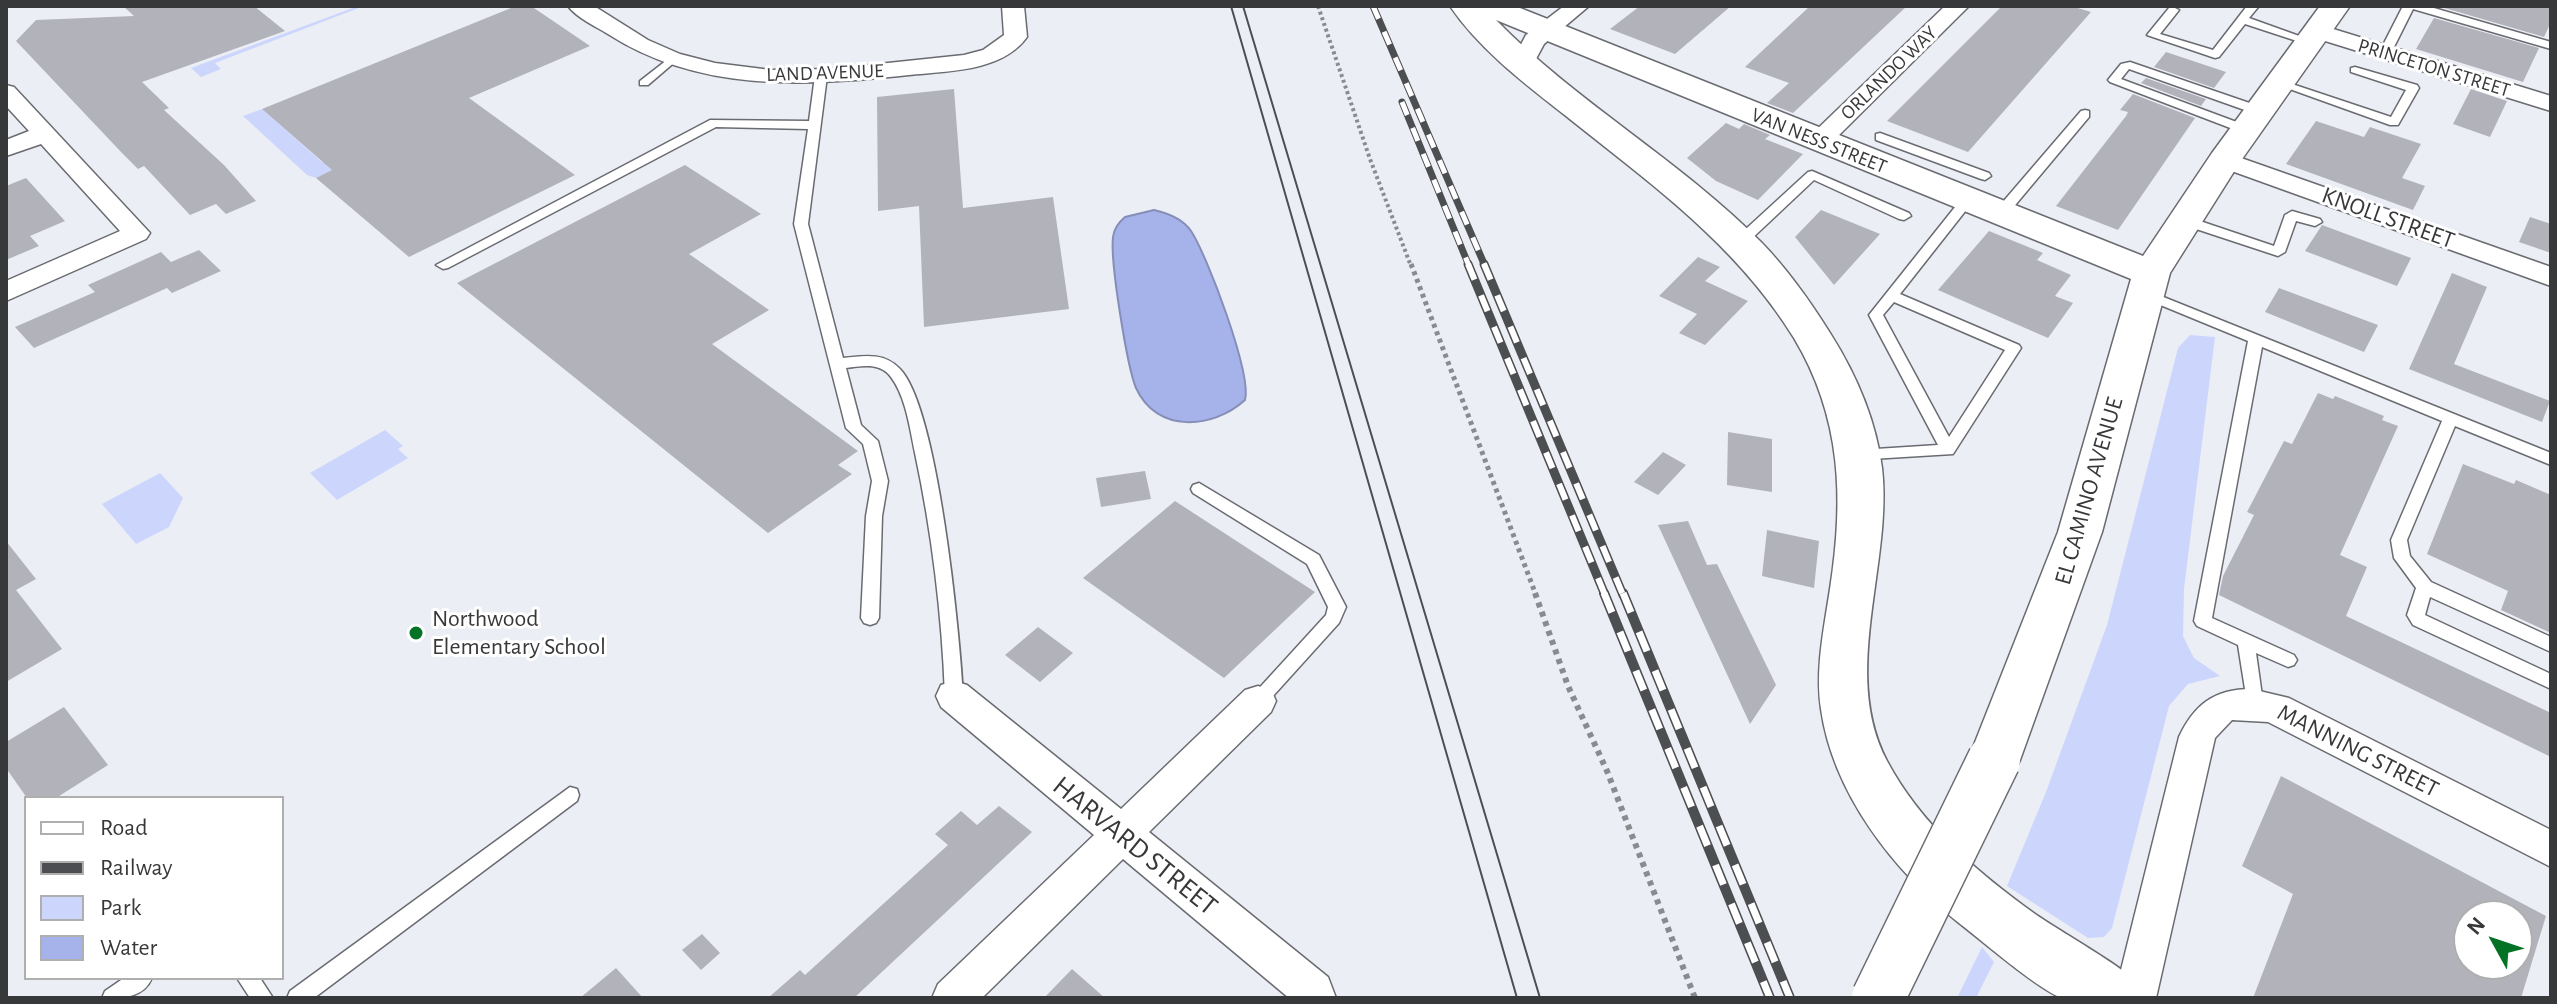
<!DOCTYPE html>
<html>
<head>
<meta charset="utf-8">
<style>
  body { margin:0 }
  #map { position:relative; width:2557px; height:1004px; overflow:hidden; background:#eceef5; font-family:"Alegreya Sans",sans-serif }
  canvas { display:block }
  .frame { position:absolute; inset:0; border:8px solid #37383a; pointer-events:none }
  .legend { position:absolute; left:24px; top:796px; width:260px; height:184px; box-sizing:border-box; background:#fff; border:2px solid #afafb0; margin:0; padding:10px 14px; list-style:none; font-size:24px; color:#37383a }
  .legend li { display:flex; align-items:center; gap:16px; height:40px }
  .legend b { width:40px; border:2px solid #afafb0 }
  .north { position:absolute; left:2453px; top:900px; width:80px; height:80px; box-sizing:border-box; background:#fff; border:2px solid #afafb0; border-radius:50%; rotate:310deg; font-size:22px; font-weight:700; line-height:32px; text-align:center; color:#37383a }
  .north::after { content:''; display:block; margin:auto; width:28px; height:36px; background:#057325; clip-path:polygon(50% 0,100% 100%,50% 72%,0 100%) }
</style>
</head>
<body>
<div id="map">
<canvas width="2557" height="1004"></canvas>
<div class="frame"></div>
<ul class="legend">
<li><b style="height:10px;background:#fff"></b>Road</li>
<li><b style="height:10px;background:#4d4e51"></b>Railway</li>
<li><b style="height:22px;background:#ccd6fd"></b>Park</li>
<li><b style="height:22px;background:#a6b3eb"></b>Water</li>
</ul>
<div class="north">N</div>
</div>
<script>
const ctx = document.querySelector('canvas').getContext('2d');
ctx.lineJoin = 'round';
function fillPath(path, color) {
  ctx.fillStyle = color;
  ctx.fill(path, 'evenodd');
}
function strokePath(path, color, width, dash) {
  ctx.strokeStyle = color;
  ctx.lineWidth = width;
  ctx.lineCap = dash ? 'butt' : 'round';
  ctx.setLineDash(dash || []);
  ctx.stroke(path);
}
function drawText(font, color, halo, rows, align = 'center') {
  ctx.font = font + ' "Alegreya Sans",sans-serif';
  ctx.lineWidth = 6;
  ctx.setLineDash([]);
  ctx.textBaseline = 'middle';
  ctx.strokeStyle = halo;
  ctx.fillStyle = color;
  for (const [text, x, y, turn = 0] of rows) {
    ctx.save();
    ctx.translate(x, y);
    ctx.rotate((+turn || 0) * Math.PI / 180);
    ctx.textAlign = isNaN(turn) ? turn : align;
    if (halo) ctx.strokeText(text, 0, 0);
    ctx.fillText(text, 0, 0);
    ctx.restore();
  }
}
fillPath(new Path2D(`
  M358,6H364L215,63L221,69L201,77L191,68Z
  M469,98L478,105L316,178L307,175L243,116L262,109L322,162Z
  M2190,335L2215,337L2184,589L2183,636L2194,658L2220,676L2188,684L2169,706L2112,928L2104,937L2088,938L2007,886L2046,792L2107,625L2178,348Z
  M385,430L403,446L398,449L408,458L337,500L310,473Z
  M160,473L183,498L169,527L136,544L102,504Z
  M1982,947L1994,962L1976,998H1957Z`), '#ccd6fd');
const water = new Path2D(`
  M1154,210C1167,213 1183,219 1191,231C1207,255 1252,374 1245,400C1213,429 1157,434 1136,388C1127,366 1110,261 1113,237C1114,229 1119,222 1125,217Z`);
fillPath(water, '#a6b3eb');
strokePath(water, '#858eb6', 2);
fillPath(new Path2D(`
  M123,6H254L285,31L142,82L169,108L164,110L224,165L256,201L226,214L216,204L190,215L144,166L138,169L122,153L16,41L36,20L134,16Z
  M516,6H531L590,46L469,98L575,175L409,257L316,178L332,170L262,109Z
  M1640,6H1731L1675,54L1610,29Z
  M1810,6H1907L1793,113L1767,103L1789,83L1745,67Z
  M2002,6H2071L2091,12L1968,152L1887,121Z
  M2551,6V22L2544,37L2441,7Z
  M2434,18L2539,48L2523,82L2416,49Z
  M2166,52L2226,72L2214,88L2154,67Z
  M2146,78L2206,99L2201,106L2141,83Z
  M954,89L963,208L1053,197L1069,309L924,327L919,206L878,211L877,97Z
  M2471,89L2507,101L2490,137L2453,124Z
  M2133,94L2195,118L2118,230L2056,206L2126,116L2128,112L2120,110Z
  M2316,121L2364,137L2370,127L2421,144L2402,178L2425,186L2413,210L2286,164Z
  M1726,123L1739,129L1744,124L1770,135L1765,139L1803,154L1758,200L1716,181L1687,158Z
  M685,165L761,214L689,254L769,310L712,344L858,451L838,465L852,474L768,533L457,283Z
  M26,178L65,221L30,236L39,246L6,260V186Z
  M1821,210L1880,234L1834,285L1795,237Z
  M2530,217L2551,224V253L2519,242Z
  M2322,225L2411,258L2397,286L2305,251Z
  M1989,231L2043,253L2037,260L2071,275L2055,296L2073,303L2048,338L1938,290Z
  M199,250L221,271L172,293L167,288L34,348L15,327L95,292L88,285L161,252L171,262Z
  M1698,257L1720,267L1705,281L1748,301L1705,345L1679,333L1697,314L1659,296Z
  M2452,273L2487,287L2454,364L2550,401L2542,422L2409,369Z
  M2279,288L2378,325L2364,352L2265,312Z
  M2318,393L2333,399L2335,396L2384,416L2382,420L2398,426L2340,555L2367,567L2346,616L2551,713V757L2219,595L2223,576L2254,515L2247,512L2284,441L2292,444Z
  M1728,432L1772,439V492L1727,485Z
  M1663,452L1686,465L1658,495L1634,482Z
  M2463,464L2514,484L2516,480L2551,495V633L2501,610L2508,591L2427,554Z
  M1145,471L1151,499L1101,507L1096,478Z
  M1175,501L1315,592L1224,678L1083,578Z
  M1688,521L1707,565L1717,564L1776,685L1750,724L1658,525Z
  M1767,530L1819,541L1814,588L1762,576Z
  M6,541L36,579L16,590L62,649L6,682Z
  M1038,627L1073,653L1040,682L1005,655Z
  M64,707L108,765L56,798H27L6,768V742Z
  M2281,776L2546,916L2521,998H2253L2293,894L2242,866ZM2469,916H2517V964H2469Z
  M999,806L1032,832L854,998H768L800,970L805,975L948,845L935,834L961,811L977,825Z
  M702,934L720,953L701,970L682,950Z
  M616,968L643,998H580Z
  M1072,969L1105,998H1044Z`), '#b2b3ba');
const lane = new Path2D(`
  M2247,6H2259L2249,18L2316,42L2306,44L2245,24L2219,57L2215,58L2147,35L2169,8L2173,7L2179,10L2160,34L2213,50Z
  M2403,6H2427L2551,42V49L2413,9L2391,53L2381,55L2379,53Z
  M672,56L678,59L676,61L648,85H640V81Z
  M2130,62L2264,108L2266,111L2264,114H2256L2129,69L2121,79L2250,127V133L2246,134L2110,82L2108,80L2121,64Z
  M2355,67L2417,85L2419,88L2398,125H2390L2273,83L2275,81H2283L2391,117L2406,90L2351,72V68Z
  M821,72L827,76L808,224L843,358C864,356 884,352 900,369C938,408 960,635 963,696L960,701L954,703L948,701L945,696C942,615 932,533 915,453C910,429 906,397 891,377C880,362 862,366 846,368L861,425L878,441L888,481L882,516L879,618L876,623L870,625L864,623L861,618L866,516L872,481L863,444L846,428L794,224L808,129L716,127L448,268L443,269L436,265L710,120L809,121L815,76Z
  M2085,110L2089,111V117L2006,216H1996V210L2081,111Z
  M1880,133L1989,173L1991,176L1985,180L1981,179L1876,140V134Z
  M1812,171L1909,213L1911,216L1904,220L1899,219L1814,180L1746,244H1736V238L1808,172Z
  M1968,196L1974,200L1900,294L2019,345L2021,348L1953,454L1855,460L1852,456L1855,452L1860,450L1938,445L1869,315L1963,197ZM1894,302L2005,350L1949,437L1883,315Z
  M2292,211L2320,219L2322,222L2315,226L2296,221L2285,252L2278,256L2178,223L2176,220L2178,217H2188L2274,246L2285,215Z
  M2146,290L2551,453V465L2455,426L2407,540L2410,556L2431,582L2551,637V652L2430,597L2425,615L2551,674V689L2413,625L2407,615L2416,588L2394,558L2391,540L2442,421L2262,347L2212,618L2294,655L2297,660L2294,665L2288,667L2256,653L2263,703L2260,708L2254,711L2248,708L2238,645L2197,626L2194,621L2248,341L2141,297L2139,294Z
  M1199,483L1319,555L1346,607L1339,623L1264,706L1258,709L1252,706L1249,701L1252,696L1326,615L1328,607L1307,564L1193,493L1191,489L1193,485Z
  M570,787L577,789L579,795L577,801L314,998H287L290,991Z
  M124,978H152C143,999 121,998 102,998L105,991Z
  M237,978H260L273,998H250Z`);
const street = new Path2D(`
  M568,6H594L648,40L680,54L715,63L771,70L831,69L964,55L983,50L1004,35L1002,6H1024L1027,37C1002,72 947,71 909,75C805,86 700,93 608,34C595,26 577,18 568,6Z
  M1564,6H1589L1544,44L1530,70H1514L1510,65L1526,35Z
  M1945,6H1969L1828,146H1810L1807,141L1810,136Z
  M2317,24L2551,96V111L2309,36L2306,31Z
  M6,85L14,87L150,233L146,239L6,301V281L120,231L41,144L6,156V140L29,131L6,106Z
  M2224,152L2551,267V286L2215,165L2211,160L2215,155Z
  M954,681L967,685L1121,809L1245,690L1258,686L1271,690L1276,701L1271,712L1149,832L1328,977L1336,998H1289L1123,859L982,998H932L938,984L1094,835L941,707L936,696L941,685Z
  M2251,689L2289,698L2551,830V867L2268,722L2232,720L2215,738L2156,998H2114L2179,737C2194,705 2214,689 2251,689Z`);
const secondary = new Path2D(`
  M1450,6H1515L2143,256L2212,153L2320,6H2350L2240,162L2170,273L2102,532L2020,760L2012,776L1994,782L1976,776L1968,760L2058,532L2131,279L1496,20C1577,103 1680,160 1762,243C1788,270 1810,301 1830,333C1856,374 1876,420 1882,468C1893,563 1840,672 1887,761C1921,825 1977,872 2035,914C2053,927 2127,969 2134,981C2138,986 2140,993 2142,998C2122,998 2080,1004 2062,998C2039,990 1981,940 1959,923C1894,871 1833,794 1821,709C1815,670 1824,628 1830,589C1844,500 1842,418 1794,338C1737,245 1650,183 1566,116C1525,84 1479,49 1450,6Z`);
strokePath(lane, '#696b71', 3);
strokePath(street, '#696b71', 3);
strokePath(secondary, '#696b71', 3);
strokePath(new Path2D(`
  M1318,6L1370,159L1411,266`), '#898b8f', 4, [3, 3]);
strokePath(new Path2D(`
  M1411,264L1536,595`), '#898b8f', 5, [4, 4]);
strokePath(new Path2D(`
  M1535,593L1568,686L1607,771L1695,998`), '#898b8f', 6, [5, 5]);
fillPath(lane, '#fff');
fillPath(street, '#fff');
fillPath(secondary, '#fff');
strokePath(new Path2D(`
  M1231,6L1517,998
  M1243,6L1540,998`), '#4d4e51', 2);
const railFar2 = new Path2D(`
  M1373,6L1485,266
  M1402,102L1469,266`);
const railFar1 = new Path2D(`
  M1468,264L1605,595
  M1484,264L1623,595`);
const rail = new Path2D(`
  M1604,593L1770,998
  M1623,593L1790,998`);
strokePath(railFar2, '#4d4e51', 7);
strokePath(railFar1, '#4d4e51', 9);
strokePath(rail, '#4d4e51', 10);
strokePath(railFar2, '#fff', 5, [14]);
strokePath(railFar1, '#fff', 6, [17]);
strokePath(rail, '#fff', 7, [21]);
const secondaryBridge = new Path2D(`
  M1878,998L1994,760`);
strokePath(secondaryBridge, '#696b71', 55, []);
strokePath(secondaryBridge, '#fff', 52);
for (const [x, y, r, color] of [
  [416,633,8,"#057325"]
]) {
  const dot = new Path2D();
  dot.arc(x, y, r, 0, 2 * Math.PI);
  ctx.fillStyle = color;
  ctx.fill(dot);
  strokePath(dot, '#fff', 3);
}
drawText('20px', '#37383a', '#fff', [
  ["PRINCETON STREET",2434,68,17],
  ["LAND AVENUE",825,73,-2],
  ["ORLANDO WAY",1889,73,-44],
  ["VAN NESS STREET",1819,141,22]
]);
drawText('24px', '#37383a', '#fff', [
  ["KNOLL STREET",2388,218,20],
  ["EL CAMINO AVENUE",2089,491,-74],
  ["MANNING STREET",2358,751,27]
]);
drawText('24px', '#37383a', '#fff', [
  ["Northwood",432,619],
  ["Elementary School",432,647]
], 'left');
drawText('28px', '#37383a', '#fff', [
  ["HARVARD STREET",1135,846,39]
]);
</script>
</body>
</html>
